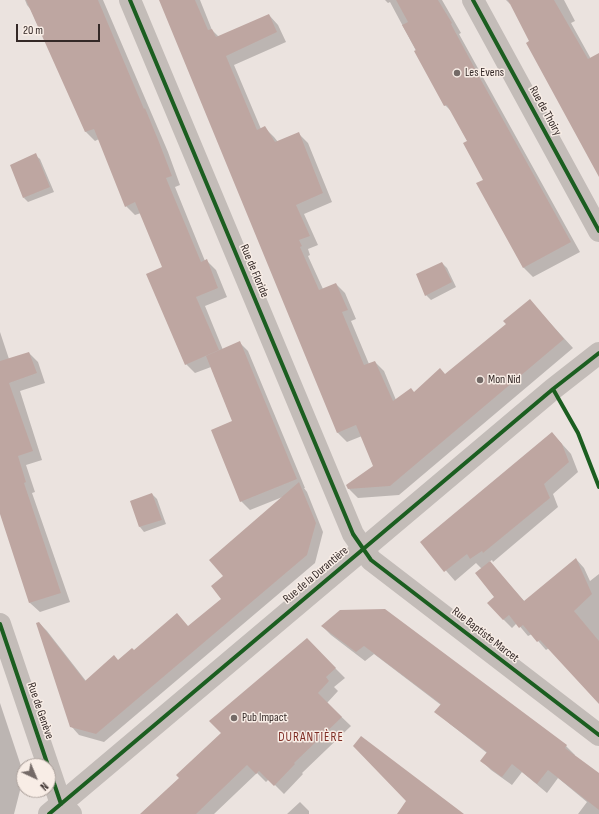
<!DOCTYPE html>
<html>
<head>
<meta charset="utf-8">
<style>
  body { margin:0 }
  #map { position:relative; width:599px; height:814px; overflow:hidden; background:#ebe3df; font-family:"Sofia Sans Condensed",sans-serif }
  canvas { display:block }
  .north { position:absolute; left:16px; top:758px; width:40px; height:40px; box-sizing:border-box; background:#f8ede6; border:1px solid #aa9f9a; border-radius:50%; rotate:136deg; font-size:11px; font-weight:700; line-height:16px; text-align:center; color:#342927 }
  .north::after { content:''; display:block; margin:auto; width:14px; height:18px; background:#746a67; clip-path:polygon(50% 0,100% 100%,50% 72%,0 100%) }
  .scale { position:absolute; left:16px; top:24px; width:84px; height:18px; box-sizing:border-box; border:2px solid #342927; border-top:0; padding-left:5px; font-size:12px; line-height:14px; white-space:nowrap; color:#342927; -webkit-text-stroke:3px #f8ede6; paint-order:stroke }
</style>
</head>
<body>
<div id="map">
<canvas width="599" height="814"></canvas>
<div class="north">N</div>
<div class="scale">20 m</div>
</div>
<script>
const ctx = document.querySelector('canvas').getContext('2d');
ctx.lineJoin = 'round';
function fillPath(path, color) {
  ctx.fillStyle = color;
  ctx.fill(path, 'evenodd');
}
function strokePath(path, color, width, dash) {
  ctx.strokeStyle = color;
  ctx.lineWidth = width;
  ctx.lineCap = dash ? 'butt' : 'round';
  ctx.setLineDash(dash || []);
  ctx.stroke(path);
}
function drawText(font, color, halo, rows, align = 'center') {
  ctx.font = font + ' "Sofia Sans Condensed",sans-serif';
  ctx.lineWidth = 3;
  ctx.setLineDash([]);
  ctx.textBaseline = 'middle';
  ctx.strokeStyle = halo;
  ctx.fillStyle = color;
  for (const [text, x, y, turn = 0] of rows) {
    ctx.save();
    ctx.translate(x, y);
    ctx.rotate((+turn || 0) * Math.PI / 180);
    ctx.textAlign = isNaN(turn) ? turn : align;
    if (halo) ctx.strokeText(text, 0, 0);
    ctx.fillText(text, 0, 0);
    ctx.restore();
  }
}
fillPath(new Path2D(`
  M25,0H103L168,152L180,185L175,187L205,261H207L216,270L227,297L205,306L223,350L240,343L248,351L305,488H304L307,492L323,532L315,563L104,742L79,735L71,726L39,623L47,631L86,681L134,651L188,627L222,599L224,577L285,496L250,510L241,501L233,422L211,367L195,373L186,364L163,268L141,213L135,215L126,206L99,139L95,141L86,132L31,10L27,5Z
  M160,0H200L212,30L219,37L269,15L278,25L286,42L234,65L261,129L265,128L274,137L278,142L299,134L308,143L332,202L304,214L318,245L308,249L310,255L308,256L323,289L336,284L345,293L356,319L351,321L369,364L375,362L384,371L396,400L414,393L445,375L507,325L530,301L573,348L399,495L358,498L349,489L374,466L362,436L347,442L338,433Z
  M385,0H442L461,33L459,34L490,90L580,252L533,277L524,268L468,142L452,112L445,105L390,2L388,3Z
  M506,0H564L575,21L571,23L591,59L599,54V174L511,3L510,4Z
  M35,155L40,159L54,192L28,202L24,198Z
  M442,263L447,268L456,287L431,300L426,295Z
  M0,332L9,359L29,353L38,362L45,383L20,391L42,460L26,465L35,492L32,493L70,602L40,612L30,603L0,511Z
  M552,433L571,454L578,472L553,494L558,507L493,562L492,560L489,562L525,602L576,559L584,568L590,581L599,574V702L549,648L546,650L532,634L528,636L517,623L512,628L503,619L496,597L482,569L476,563L455,581L421,542Z
  M152,494L157,499L166,524L144,532L140,527L131,501Z
  M341,611L566,746L575,755L574,756L599,774V814H578L587,802L558,778L547,793L522,772L512,785L491,770L482,761L487,753L450,724L440,715L441,705L374,654L365,661L331,635L322,626Z
  M307,640L345,678L334,687L338,691L327,703L351,726L302,773L303,774L284,794L269,779L266,782L257,773L214,814H141L180,778L223,733Z
  M0,703L24,775L14,814H0Z
  M300,802L309,811V814H287Z`), '#0003');
fillPath(new Path2D(`
  M26,0H98L144,109L145,108L159,142L172,176L166,178L201,262L207,259L218,288L196,297L219,350L185,365L146,274L162,267L135,202L125,207L94,129L85,132Z
  M159,0H195L208,30L212,29L216,37L269,14L277,32L226,56L257,130L265,126L275,142L299,132L323,193L296,205L310,236L299,240L302,246L300,247L319,290L336,283L348,310L342,312L364,365L375,361L393,401L411,388L414,392L440,368L445,374L506,324L503,321L530,299L564,339L390,486L348,489L346,485L373,466L356,425L337,433Z
  M396,0H438L452,23L451,24L481,80L571,242L523,268L476,183L483,180L463,143L467,141L447,105L444,106L414,51L416,50L402,25L408,22Z
  M508,0H554L588,59L599,53V177L526,43L529,41Z
  M36,153L50,187L23,198L10,165Z
  M442,262L452,282L425,296L416,274Z
  M240,341L297,479L240,502L211,430L232,421L206,356Z
  M29,352L37,373L9,383L33,451L18,456L26,482L24,483L61,593L29,603L0,514V361Z
  M552,432L562,444L569,462L544,484L550,498L483,553L482,551L470,559L467,554L444,572L420,542Z
  M299,482L316,523L307,555L96,734L70,727L36,623L39,622L85,681L114,655L118,660L132,648L134,650L177,613L188,626L221,599L211,586L223,576L209,560Z
  M152,493L162,520L139,527L130,501Z
  M576,558L592,594L574,611L599,641V704L540,640L537,642L523,625L519,628L509,615L503,620L487,603L494,597L475,573L490,561L524,601Z
  M385,609L567,745L565,748L599,773V810L548,770L537,784L512,764L502,777L480,761L487,752L434,712L441,704L364,646L356,652L321,626L340,610Z
  M307,638L336,668L326,677L329,681L318,693L342,717L294,763L295,764L274,786L259,771L256,774L247,765L196,814H140L179,778L176,775L221,733L209,721Z
  M361,736L464,814H397L406,801L353,746Z`), '#bea6a1');
strokePath(new Path2D(`
  M130,0L353,534L371,560L599,735
  M473,0L599,231
  M0,624L61,804L71,814`), '#c3bcb8', 22);
strokePath(new Path2D(`
  M49,814L553,389L599,353`), '#c3bcb8', 22);
strokePath(new Path2D(`
  M130,0L353,534L371,560L599,735
  M473,0L599,231
  M553,389L578,433L599,487
  M0,624L61,804
  M49,814L553,389L599,353`), '#1b5e20', 4);
for (const [x, y, r, color] of [
  [457,73,4,"#746a67"],
  [480,380,4,"#746a67"],
  [234,718,4,"#746a67"]
]) {
  const dot = new Path2D();
  dot.arc(x, y, r, 0, 2 * Math.PI);
  ctx.fillStyle = color;
  ctx.fill(dot);
  strokePath(dot, '#f8ede6', 1.5);
}
drawText('12px', '#342927', '#f8ede6', [
  ["Les Evens",465,73],
  ["Mon Nid",488,380],
  ["Pub Impact",242,718]
], 'left');
drawText('12px', '#342927', '#f8ede6', [
  ["Rue de Thoiry",545,111,61],
  ["Rue de Floride",254,271,67],
  ["Rue de la Durantière",316,575,-40],
  ["Rue Baptiste Marcet",485,635,38],
  ["Rue de Genève",40,711,71]
]);
ctx.letterSpacing = '1px';
drawText('13px', '#7e2d24', '#f8ede6', [
  ["DURANTIÈRE",311,738]
]);
ctx.letterSpacing = '0px';
</script>
</body>
</html>
